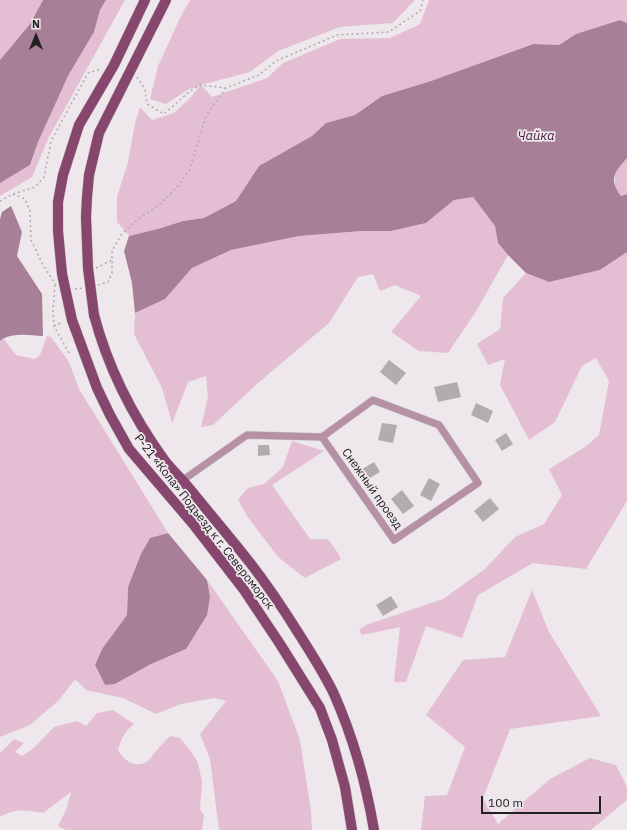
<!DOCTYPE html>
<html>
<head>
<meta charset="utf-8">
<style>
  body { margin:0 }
  #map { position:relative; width:627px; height:830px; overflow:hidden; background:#eee7eb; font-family:"IBM Plex Sans",sans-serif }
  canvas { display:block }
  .north { position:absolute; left:16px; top:16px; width:40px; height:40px; -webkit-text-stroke:3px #eee7eb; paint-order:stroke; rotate:0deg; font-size:11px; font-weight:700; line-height:16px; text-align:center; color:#222021 }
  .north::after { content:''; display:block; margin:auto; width:14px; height:18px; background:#222021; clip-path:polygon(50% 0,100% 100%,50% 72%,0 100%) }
  .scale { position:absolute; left:481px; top:796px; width:120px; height:18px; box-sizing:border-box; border:2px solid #222021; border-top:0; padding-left:5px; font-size:12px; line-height:14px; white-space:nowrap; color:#222021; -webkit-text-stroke:3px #eee7eb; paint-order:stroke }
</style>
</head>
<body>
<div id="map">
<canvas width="627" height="830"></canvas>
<div class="north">N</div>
<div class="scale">100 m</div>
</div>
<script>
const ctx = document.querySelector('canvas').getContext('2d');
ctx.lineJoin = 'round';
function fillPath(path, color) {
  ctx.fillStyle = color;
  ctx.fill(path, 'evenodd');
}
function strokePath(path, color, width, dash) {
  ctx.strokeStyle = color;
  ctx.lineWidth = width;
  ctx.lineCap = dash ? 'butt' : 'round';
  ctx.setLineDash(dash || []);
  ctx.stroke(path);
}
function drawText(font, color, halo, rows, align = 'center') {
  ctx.font = font + ' "IBM Plex Sans",sans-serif';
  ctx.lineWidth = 3.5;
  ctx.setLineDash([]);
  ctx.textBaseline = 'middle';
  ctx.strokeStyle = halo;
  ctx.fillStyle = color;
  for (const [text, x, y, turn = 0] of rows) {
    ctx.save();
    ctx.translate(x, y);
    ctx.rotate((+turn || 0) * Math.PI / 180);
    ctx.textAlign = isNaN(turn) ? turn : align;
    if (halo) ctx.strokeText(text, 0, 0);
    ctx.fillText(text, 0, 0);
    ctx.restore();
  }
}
fillPath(new Path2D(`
  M0,0H43L30,24L0,60Z
  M106,0H125L49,137L32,177L0,196V183L30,165L38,142L68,76L94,32L100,10Z
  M190,0H415L393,23L340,27L278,51L250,72L201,85L212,97L267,78L283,63L340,39L390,38L420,24L429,0H627V23L620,20L576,34L559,45L532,44L431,81L382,96L355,115L326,123L312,136L259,166L236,201L204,218L183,221L164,227L129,236L117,222V197L128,162L135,123L140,107L152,120L174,113L192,96L200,86L189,89L166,104L150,99L158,66L180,18Z
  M627,158V194L621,196L615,187V172Z
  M473,197L495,226L498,243L508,255L475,313L448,353L419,351L391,332L421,296L395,285L380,291L373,274L358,277L329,323L258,383L213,425L201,427L208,397L206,376L188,382L172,423L162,388L134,334L135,313L165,299L192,268L231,250L299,236L362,231H391L426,223L454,200Z
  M627,252V501L586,569L533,563L478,595L462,638L426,626L406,682H394L400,627L362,635L359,630L366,625L443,599L485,569L515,537L544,524L562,495L549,469L585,447L599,435L609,381L596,358L582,366L555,422L529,440L500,385L505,359L488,365L477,344L500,329L503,298L526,273L549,282L600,270Z
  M47,336L51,337L69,362L79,389L168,533L150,538L128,587L127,615L102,649L95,665L105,685L115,684L151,664L186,649L210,597L207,580L278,681L300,740L311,811L312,830H219L210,759L200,734L226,701L214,698L181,704L156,714L123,698L86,690L75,679L59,700L30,725L0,737V341L3,338L16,355L35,359L40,355Z
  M292,441L324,451L272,485L310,539H328L338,553L341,559L305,578L278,557L247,516L238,499L248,488L264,484L283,467Z
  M532,590L549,632L601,716L510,729L483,798L498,824L550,779L590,758L616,765L627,787V800L591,830H421L425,796L447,795L465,747L426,715L463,660L505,657Z
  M113,710L134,724C125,731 121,739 118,750C124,761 137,770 149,760C152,757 154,753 157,750C161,745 166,740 170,736L180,738L190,750L198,763L202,782L200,809L204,816L202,830H66L58,826L66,810L71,792L43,813C27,810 14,808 0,817V753L14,739L24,743L15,752L22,756L34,748L54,727L77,721L86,726L97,713Z`), '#e4bfd3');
fillPath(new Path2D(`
  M43,0H106L100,10L94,32L68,76L38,142L30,165L0,183V60L30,24Z
  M620,20L627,23V158C615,172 608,178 621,196L627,194V252L600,270L549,282L526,273L508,255L498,243L495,226L473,197L454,200L426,223L391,231H362L299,236L231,250L192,268L165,299L135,313L132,283L124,251L129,236L161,228L183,221L204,218L236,201L259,166L312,136L326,123L355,115L382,96L431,81L533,44L559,45L576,34Z
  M11,206L22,232L17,256L42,294L43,336C30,335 10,332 0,341V219L2,212Z
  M168,533L207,580L210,597L207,615L186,649L151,664L115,684L105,685L95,665L102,649L127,615L128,587L141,554L150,538Z`), '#a77f96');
fillPath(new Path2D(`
  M389,360L406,373L396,385L380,372Z
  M457,382L461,397L438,402L434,387Z
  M476,403L493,411L488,423L471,415Z
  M382,423L397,425L393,443L378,440Z
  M506,433L513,444L502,451L495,440Z
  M258,445H269L270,455L258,456Z
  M374,462L380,472L365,481L359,471Z
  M429,478L440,484L431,501L420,495Z
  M402,490L414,506L403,514L391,499Z
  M490,498L499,509L483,522L474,511Z
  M391,596L398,607L383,616L376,605Z`), '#b2acb0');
const minor = new Path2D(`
  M373,400L439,425L478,483L394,540L322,437Z
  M183,480L247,435L322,437`);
const primary = new Path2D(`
  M88,268L86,217L87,197L89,175L99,133L166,0
  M62,274L58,231V202L63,175L79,125L114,65L145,0
  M94,315C108,368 133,417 165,461C171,469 178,475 184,482C206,509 229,536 251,564C268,586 284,610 299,634C311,653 324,673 334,694C353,737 366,783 374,830
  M72,320L97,388L110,415L129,449L193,524L244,590L280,644L320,708L332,740L345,787L352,830`);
strokePath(minor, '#c9c3c7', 8);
strokePath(primary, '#c9c3c7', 11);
strokePath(new Path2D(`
  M137,77L145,89L147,104L164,114L190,91L201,85L226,88L259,75L276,61L337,35L389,32L420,11L423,0
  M13,194L25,199L30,211L31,240L43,265L56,285
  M0,201L13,194L35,187L44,177L51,141L88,73L101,69
  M96,268L112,260
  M55,285L53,311L54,326L69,353
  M98,285L108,282L112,273V251L121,235L138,219L158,206L178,186L190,169L206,116L226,88
  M75,289L83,288
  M54,326L63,322`), '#b0abae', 1.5, [2, 3]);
strokePath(minor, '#b691a6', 7);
strokePath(primary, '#86466d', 10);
const primaryBridge = new Path2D(`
  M88,268L94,315
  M62,274L72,320`);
strokePath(primaryBridge, '#c9c3c7', 11, []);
strokePath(primaryBridge, '#86466d', 10);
drawText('12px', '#222021', '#eee7eb', [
  ["Снежный проезд",372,489,55],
  ["Р-21 «Кола» Подъезд к г. Североморск",204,522,52]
]);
drawText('italic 13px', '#4e1b3c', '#eee7eb', [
  ["Чайка",536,136]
]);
</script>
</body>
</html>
